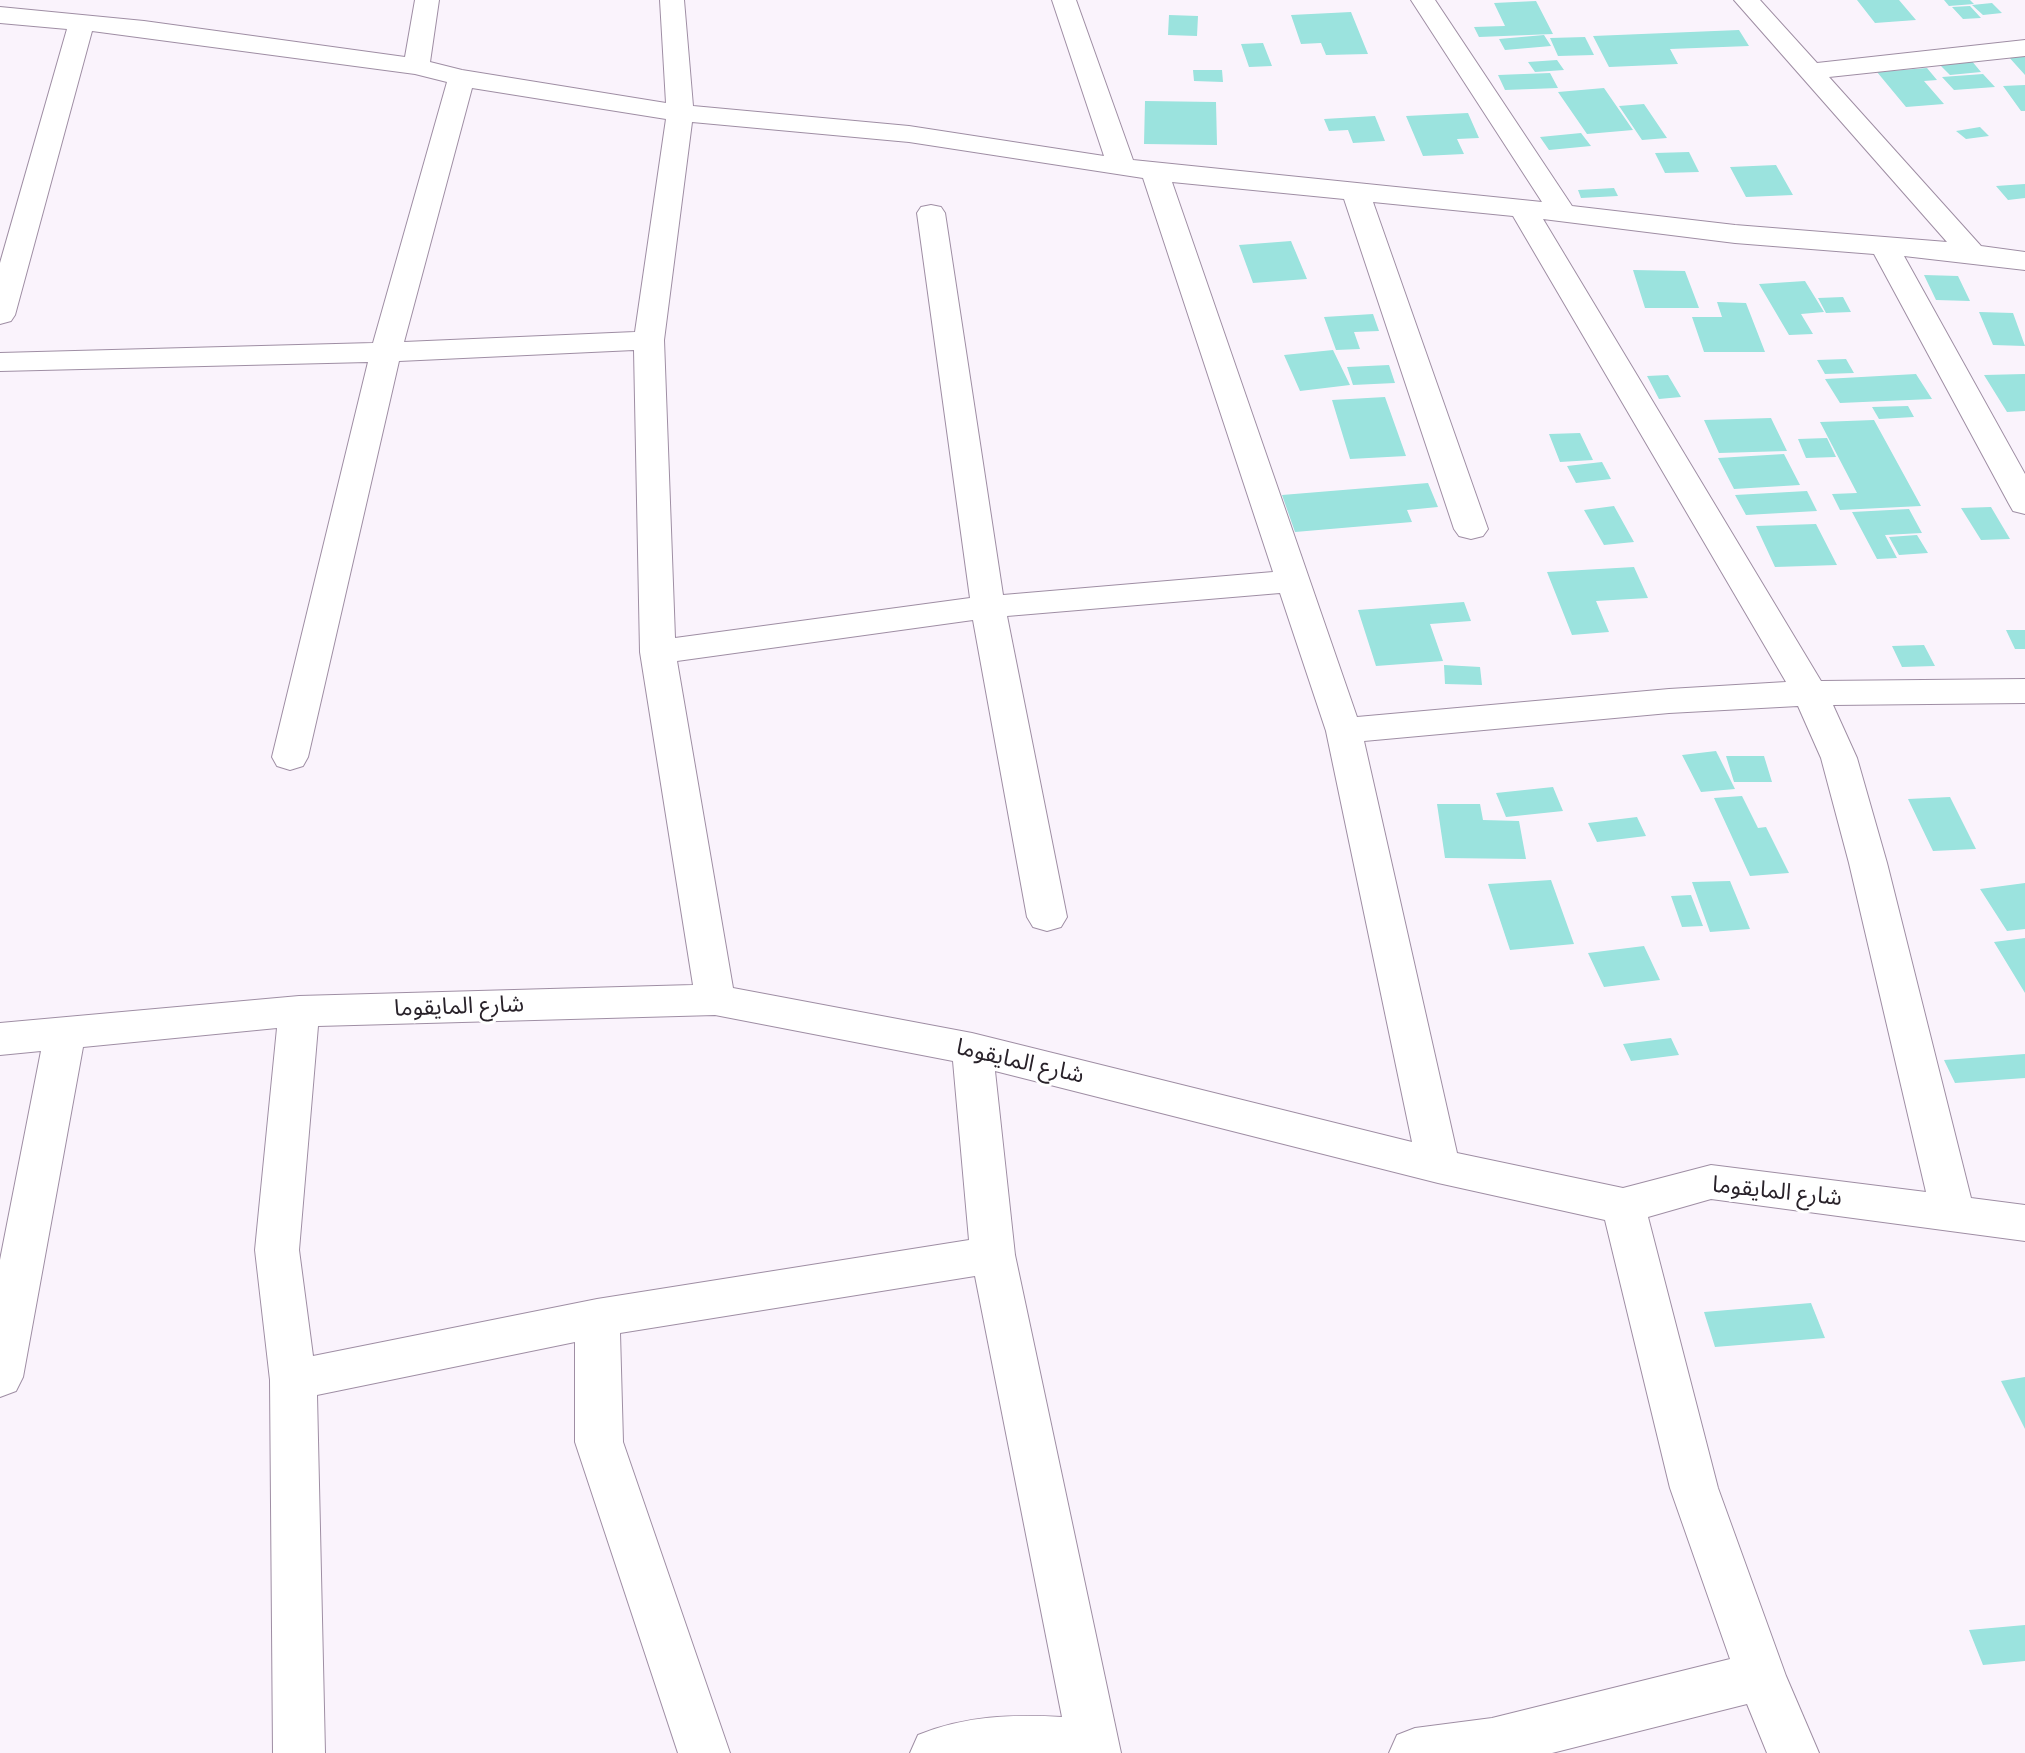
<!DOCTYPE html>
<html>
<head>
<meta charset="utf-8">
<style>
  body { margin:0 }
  canvas { display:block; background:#faf3fc }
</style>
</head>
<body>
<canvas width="2025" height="1753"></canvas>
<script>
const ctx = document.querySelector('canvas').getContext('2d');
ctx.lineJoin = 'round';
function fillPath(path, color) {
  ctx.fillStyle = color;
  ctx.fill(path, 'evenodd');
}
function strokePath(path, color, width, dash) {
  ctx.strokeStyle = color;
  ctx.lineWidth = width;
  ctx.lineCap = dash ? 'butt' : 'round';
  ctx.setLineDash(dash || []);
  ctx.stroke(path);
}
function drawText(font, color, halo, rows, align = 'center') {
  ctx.font = font + ' "Fira Sans","Noto Sans Arabic",sans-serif';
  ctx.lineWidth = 6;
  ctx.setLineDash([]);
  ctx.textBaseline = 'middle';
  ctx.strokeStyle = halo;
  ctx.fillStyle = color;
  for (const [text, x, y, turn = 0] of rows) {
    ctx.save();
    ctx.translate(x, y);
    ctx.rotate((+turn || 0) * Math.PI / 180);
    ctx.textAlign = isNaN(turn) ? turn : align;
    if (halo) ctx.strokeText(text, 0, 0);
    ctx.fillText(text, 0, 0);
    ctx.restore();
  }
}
fillPath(new Path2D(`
  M1857,0H1899L1916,20L1875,23Z
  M1944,0H1970L1974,4L1949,6Z
  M1536,1L1553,34L1479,37L1474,27L1505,26L1494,3Z
  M1992,3L2002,13L1983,15L1972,5Z
  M1970,6L1981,18L1963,19L1952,7Z
  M1351,12L1368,54L1326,55L1321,43L1301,44L1291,15Z
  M1169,15L1198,16L1197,36L1168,35Z
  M1739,30L1749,46L1670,49L1678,64L1609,67L1593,36Z
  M1544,35L1551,46L1505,50L1499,39Z
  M1585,37L1594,55L1558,56L1550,38Z
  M1263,43L1272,66L1249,67L1241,44Z
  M2025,54V75L2007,55Z
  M1557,60L1564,70L1535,72L1528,62Z
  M1971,60L1981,72L1950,75L1938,63Z
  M1927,68L1937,80L1924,81L1944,104L1906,107L1877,72Z
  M1193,70H1222L1223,82L1194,81Z
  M1550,73L1558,88L1505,90L1498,75Z
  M1983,74L1995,87L1954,90L1942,77Z
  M2025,85V111H2021L2003,86Z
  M1604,88L1633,130L1587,134L1558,92Z
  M1145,101L1216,102L1217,145L1144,144Z
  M1644,104L1667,138L1642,140L1619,106Z
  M1468,113L1479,138L1457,139L1464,154L1423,156L1406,116Z
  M1375,116L1385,141L1353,143L1348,130L1329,131L1324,119Z
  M1980,127L1989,136L1966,139L1956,131Z
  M1581,133L1591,146L1549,150L1540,137Z
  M1689,152L1699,172L1665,173L1655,153Z
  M1776,165L1793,195L1746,197L1730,167Z
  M2025,184V198L2008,200L1996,186Z
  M1614,188L1618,196L1581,198L1578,190Z
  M1291,241L1307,279L1253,283L1239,245Z
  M1633,270L1685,271L1699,308H1645Z
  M1924,275L1958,276L1970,301L1936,300Z
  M1805,281L1824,312L1801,314L1813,334L1789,335L1759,284Z
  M1843,297L1851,312L1826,313L1818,298Z
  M1717,302L1746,303L1765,352H1704L1692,317H1722Z
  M1979,312L2013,313L2025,346L1993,345Z
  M1373,314L1379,331L1354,332L1360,349L1336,350L1324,317Z
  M1333,350L1350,385L1300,391L1284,355Z
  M1846,359L1854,373L1825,374L1817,360Z
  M1389,365L1395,383L1353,385L1347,367Z
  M1916,374L1932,399L1840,403L1825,379Z
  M2025,374V411L2007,412L1984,375Z
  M1668,375L1681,397L1659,399L1647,376Z
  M1385,397L1406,456L1350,459L1332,400Z
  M1908,406L1914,417L1879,419L1872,407Z
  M1771,418L1787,451L1719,453L1704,420Z
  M1874,420L1921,506L1840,510L1832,494L1857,493L1820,422Z
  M1580,433L1593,460L1560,462L1549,434Z
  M1827,438L1836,457L1806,458L1798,439Z
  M1784,454L1800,485L1734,489L1718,458Z
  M1602,462L1611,479L1576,483L1567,466Z
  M1428,483L1438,507L1407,510L1412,522L1295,532L1282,495Z
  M1807,491L1817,511L1746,515L1735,495Z
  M1614,506L1634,542L1604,545L1584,510Z
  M1991,507L2010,539L1981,540L1961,508Z
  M1909,509L1922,533L1885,535L1897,558L1877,559L1852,512Z
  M1816,524L1837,565L1775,567L1756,526Z
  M1917,535L1928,553L1899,555L1889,537Z
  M1634,567L1648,598L1596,601L1609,632L1572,635L1547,572Z
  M1464,602L1471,621L1430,624L1443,661L1376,666L1358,610Z
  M2006,630H2025V649H2015Z
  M1924,645L1935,666L1902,667L1892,646Z
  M1444,665L1480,667L1482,685L1445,684Z
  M1716,751L1735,789L1701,792L1682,755Z
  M1726,756H1764L1772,782H1734Z
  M1553,787L1563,811L1506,817L1496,793Z
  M1742,796L1758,828L1766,827L1789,873L1750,876L1714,798Z
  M1950,797L1976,849L1933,851L1908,799Z
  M1437,804H1480L1483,820L1519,821L1526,859L1445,858Z
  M1637,817L1646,836L1597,842L1588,823Z
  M1551,880L1574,944L1510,950L1488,884Z
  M1730,881L1750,929L1710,932L1692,882Z
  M2025,883V929L2007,931L1980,889Z
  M1691,895L1703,926L1682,927L1671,896Z
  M2025,938V993L1994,942Z
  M1644,946L1660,980L1604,987L1588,953Z
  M1671,1038L1679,1055L1631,1061L1623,1044Z
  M2025,1054V1078L1955,1083L1944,1060Z
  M1811,1303L1825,1338L1715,1347L1704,1312Z
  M2025,1377V1429L2001,1381Z
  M2025,1625V1661L1983,1665L1969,1630Z`), '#9be3de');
const minor = new Path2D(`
  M415,0H439L430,62L462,70L666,103L660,0H684L693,106L909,126L1104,156L1052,0H1076L1133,160L1542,202L1411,0H1435L1572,206L1735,225L1947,242L1734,0H1760L1817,63L2025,40V56L1829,77L1981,246L2025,252V270L1904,256L2025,474V514L2013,511L2009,504L1874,254L1735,243L1543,219L1821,681L2025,679V703L1833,705L1857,758L1887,863L1971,1198L2025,1205V1241L1711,1199L1648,1217L1718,1488L1786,1676L1819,1753H1767L1747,1704L1552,1753H1389L1397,1735L1415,1728L1492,1718L1730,1659L1670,1488L1605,1220L1438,1183L995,1071L1015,1255L1121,1753H910L918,1735C964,1716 1013,1714 1062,1717L975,1276L620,1333L623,1442L730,1753H678L575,1442V1342L317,1395L325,1753H273L270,1380L255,1250L277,1028L83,1047L23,1377L16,1391L0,1397V1260L41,1051L0,1055V1023L299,996L693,985L640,652L634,350L399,361L308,757L303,766L290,770L277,766L272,757L368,362L0,371V353L373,343L447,82L415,74L92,31L15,315L11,321L0,324V263L67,29L0,23V7L144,21L405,57ZM472,88L666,119L635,332L404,342ZM692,122L909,142L1143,178L1273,572L1003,595L945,213L941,207L931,205L921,207L917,213L970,598L675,638L664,340ZM1172,182L1344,199L1454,529L1459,536L1471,539L1483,536L1488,529L1373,202L1513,216L1786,682L1669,689L1357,717ZM1280,593L1326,731L1412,1142L972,1033L733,988L677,661L973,620L1027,917L1033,927L1047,931L1061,927L1067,917L1007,616ZM1798,706L1821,758L1849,863L1926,1192L1711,1165L1623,1188L1457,1153L1364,741L1669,713ZM715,1015L953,1061L969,1240L597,1299L313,1356L299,1250L318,1026Z`);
strokePath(minor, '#9f8ea4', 2);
fillPath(minor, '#fff');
drawText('23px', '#29222a', '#fff', [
  ["شارع المايقوما",459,1007,-2],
  ["شارع المايقوما",1020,1062,13],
  ["شارع المايقوما",1777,1192,6]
]);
</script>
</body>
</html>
